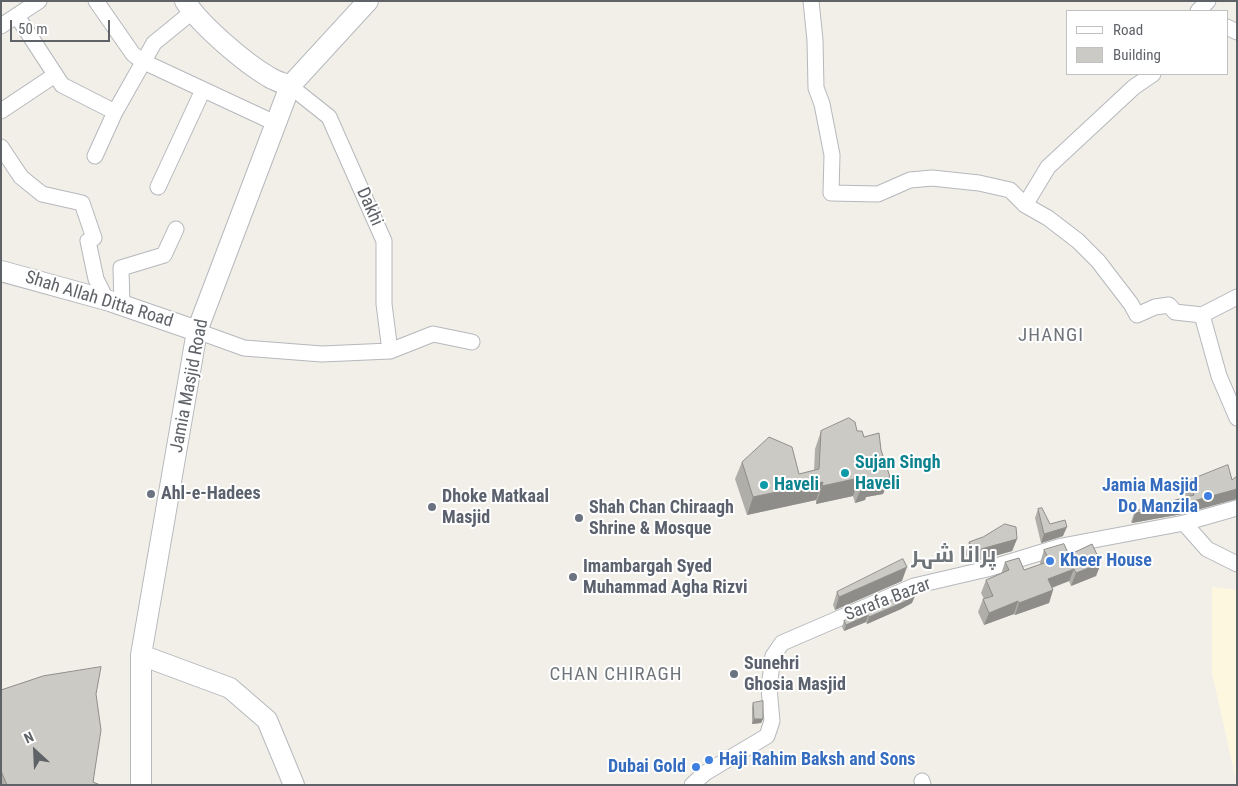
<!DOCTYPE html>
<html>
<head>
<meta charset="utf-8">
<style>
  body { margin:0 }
  #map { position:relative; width:1238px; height:786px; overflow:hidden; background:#f1efe8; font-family:"Roboto Condensed",sans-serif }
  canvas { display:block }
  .frame { position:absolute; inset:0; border:2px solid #5f6368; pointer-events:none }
  .legend { position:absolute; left:1066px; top:10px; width:162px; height:65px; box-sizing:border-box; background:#fff; border:1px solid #bfc1c3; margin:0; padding:6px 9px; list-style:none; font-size:15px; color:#5f6368 }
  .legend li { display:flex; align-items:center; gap:10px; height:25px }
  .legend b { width:25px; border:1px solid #bfc1c3 }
  .north { position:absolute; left:10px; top:726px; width:50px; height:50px; -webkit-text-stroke:4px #fff; paint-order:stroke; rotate:335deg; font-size:14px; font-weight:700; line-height:20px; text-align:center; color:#5f6368 }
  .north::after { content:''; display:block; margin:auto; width:18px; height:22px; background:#5f6368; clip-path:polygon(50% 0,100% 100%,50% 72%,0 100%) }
  .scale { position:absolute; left:10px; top:20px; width:100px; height:22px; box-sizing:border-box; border:2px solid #5f6368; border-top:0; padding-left:6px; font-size:15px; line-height:18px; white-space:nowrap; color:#5f6368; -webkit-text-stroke:4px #fff; paint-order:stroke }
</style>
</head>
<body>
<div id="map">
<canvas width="1238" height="786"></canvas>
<div class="frame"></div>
<ul class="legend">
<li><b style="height:6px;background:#fff"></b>Road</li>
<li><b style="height:14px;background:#cccac5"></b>Building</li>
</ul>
<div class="north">N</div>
<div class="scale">50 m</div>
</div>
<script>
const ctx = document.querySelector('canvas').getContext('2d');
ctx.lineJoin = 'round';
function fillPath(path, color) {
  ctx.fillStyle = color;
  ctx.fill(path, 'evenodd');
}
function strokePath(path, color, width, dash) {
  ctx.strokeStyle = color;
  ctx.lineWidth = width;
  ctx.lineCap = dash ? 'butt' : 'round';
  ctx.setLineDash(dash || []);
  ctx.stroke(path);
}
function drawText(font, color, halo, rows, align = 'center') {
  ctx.font = font + ' "Roboto Condensed",Cairo,sans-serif';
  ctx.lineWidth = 4;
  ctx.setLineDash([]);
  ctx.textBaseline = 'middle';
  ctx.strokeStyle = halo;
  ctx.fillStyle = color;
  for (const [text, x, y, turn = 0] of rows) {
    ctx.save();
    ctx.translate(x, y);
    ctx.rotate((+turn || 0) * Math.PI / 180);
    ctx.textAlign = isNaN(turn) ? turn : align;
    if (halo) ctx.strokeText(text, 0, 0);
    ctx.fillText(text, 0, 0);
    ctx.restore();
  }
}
fillPath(new Path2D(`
  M1212,587L1237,590V784L1212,673Z`), '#fef7e0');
const minor = new Path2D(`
  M96,1L133,54L142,61L275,123
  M811,1L815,40L816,88L822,104L832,155L831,193L878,194L910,180L932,178L979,183L1010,190L1025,205L1048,218L1078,241L1098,261L1131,304L1137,315L1155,307L1169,305L1175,312L1202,315L1237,297
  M1198,11L1208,1
  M17,16L62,85L115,112
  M1,26L39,1
  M1227,27L1237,32
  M290,86L329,117L384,241V304L390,351
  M1,111L55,75
  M1,147L21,177L42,194L82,203L94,238L88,241L96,279L106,299
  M95,156L115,112L154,43L192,12
  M158,187L203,90
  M1025,205L1048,167L1134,87L1153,74
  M122,305L121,268L164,255L176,229
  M1202,315L1219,376L1237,418
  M197,331L244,348L322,354L390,351L433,334L472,342
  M1184,523L1207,549L1237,564
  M922,781L923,785
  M692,785L705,773L767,736L772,721L769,688L773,656L782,643L914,586L987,569L1062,546L1184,523L1237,508`);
const tertiary = new Path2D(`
  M185,1C200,25 245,63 269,77C275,81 283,83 290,86
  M1,271L110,301L197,331
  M141,655L230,688L267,720L294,785
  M141,785V655L197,331L290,86L368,1`);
strokePath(minor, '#b5b8bc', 17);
strokePath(tertiary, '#b5b8bc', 22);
strokePath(minor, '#fff', 15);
strokePath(tertiary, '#fff', 20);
fillPath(new Path2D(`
  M821,431H857L881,450L890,477L883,494L866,497L865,500L855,503L853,496L816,504V500L747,515L735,479L742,462L799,474L814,471L815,449Z
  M1188,481L1234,499L1182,514L1132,523L1131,522L1135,511L1186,497L1184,491Z
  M1038,509L1050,524L1063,536L1041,543L1035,518Z
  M1017,539L1012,551L970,563L965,554L969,542Z
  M1044,550L1069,555L1101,563L1096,576L1071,586L1069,581L1052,588L1053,590L1049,603L1015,615L1014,614L984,625L978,612L983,599H984L981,593L986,580L1001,574L1005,562L1024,570L1041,565L1040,563Z
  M902,581L835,610L833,605L837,592Z
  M912,603L901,609L867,624L866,622L844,631L842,627L844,621Z
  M1,690L96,694L93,782L100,785H1Z
  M753,703L763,719L761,723L752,724V707Z`), '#afaea9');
fillPath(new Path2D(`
  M890,477L883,494L866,497L865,500L855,503L862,486L872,480Z
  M859,478L853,496L816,504L822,486Z
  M823,482L816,500L747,515L753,497Z
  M1237,489V499L1182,514L1132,523L1135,513Z
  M1067,527L1063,536L1041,543L1044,534Z
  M1017,539L1012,551L970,563L974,551Z
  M1101,563L1096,576L1071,586L1076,573Z
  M907,567L902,581L835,610L839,597Z
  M1074,569L1069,581L1043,591L1048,579Z
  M1053,590L1049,603L1015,615L1019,603Z
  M915,596L912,603L901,609L867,624L869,617Z
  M1018,601L1014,614L984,625L989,613Z
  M868,615L866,622L844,631L846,625Z
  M754,719H763L761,723L752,724Z`), '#8f8d8a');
const building = new Path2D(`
  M849,418L855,422L857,431H862L864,437L879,433L881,450L890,477L872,480V483L862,486L859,478L822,486L823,482L753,497L742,462L769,437L792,447L799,474L819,469L821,431Z
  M1228,465L1232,480L1237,476V489L1186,503L1135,513V511L1194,495L1188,481Z
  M1042,508L1050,524L1065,520L1067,527L1044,534L1038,509Z
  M1005,524L1016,527L1017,539L974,551L969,542L983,537Z
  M1064,544L1069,555L1092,544L1101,563L1076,573L1074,569L1048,579L1053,590L1019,603L1018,601L989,613L983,599L993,596L986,580L1009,570L1005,562L1019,558L1024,570L1050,561L1044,550Z
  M903,559L907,567L839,597L837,592Z
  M913,591L915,596L904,602L869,617L868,615L846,625L844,621Z
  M101,667L96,694L101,730L93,782L100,785H7L1,771V690L43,676Z
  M763,701V719H754L753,703Z`);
fillPath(building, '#cccac5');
strokePath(building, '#8f8d8a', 1);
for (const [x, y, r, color] of [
  [845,473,5,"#0f9aa8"],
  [764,485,5,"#0f9aa8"],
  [151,494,5,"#6b7280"],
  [1208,496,5,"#3f7fe0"],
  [432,507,5,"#6b7280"],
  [579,518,5,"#6b7280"],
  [1050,561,5,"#3f7fe0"],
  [573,577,5,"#6b7280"],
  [734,674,5,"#6b7280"],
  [709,760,5,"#3f7fe0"],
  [696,767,5,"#3f7fe0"]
]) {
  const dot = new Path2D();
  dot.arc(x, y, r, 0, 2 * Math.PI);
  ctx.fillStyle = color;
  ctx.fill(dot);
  strokePath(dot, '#fff', 2);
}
drawText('18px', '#5f6368', '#fff', [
  ["Dakhi",369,207,66],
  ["Shah Allah Ditta Road",99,300,17],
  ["Jamia Masjid Road",190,386,-79],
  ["Sarafa Bazar",888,600,-21]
]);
drawText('bold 18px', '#0d838f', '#fff', [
  ["Sujan Singh",855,463],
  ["Haveli",855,484],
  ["Haveli",774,485]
], 'left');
drawText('bold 18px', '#366cbe', '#fff', [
  ["Jamia Masjid",1198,486],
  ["Do Manzila",1198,507],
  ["Kheer House",1060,561,"left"],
  ["Haji Rahim Baksh and Sons",719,760,"left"],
  ["Dubai Gold",686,767]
], 'right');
drawText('bold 18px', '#5b616d', '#fff', [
  ["Ahl-e-Hadees",161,494],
  ["Dhoke Matkaal",442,497],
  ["Masjid",442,518],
  ["Shah Chan Chiraagh",589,508],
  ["Shrine & Mosque",589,529],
  ["Imambargah Syed",583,567],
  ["Muhammad Agha Rizvi",583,588],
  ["Sunehri",744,664],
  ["Ghosia Masjid",744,685]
], 'left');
ctx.letterSpacing = '1px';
drawText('19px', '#70757a', '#fff', [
  ["JHANGI",1051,336],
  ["CHAN CHIRAGH",616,675]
]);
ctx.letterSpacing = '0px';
drawText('bold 22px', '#70757a', '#fff', [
  ["پرانا شہر",954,556]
]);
</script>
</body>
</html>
